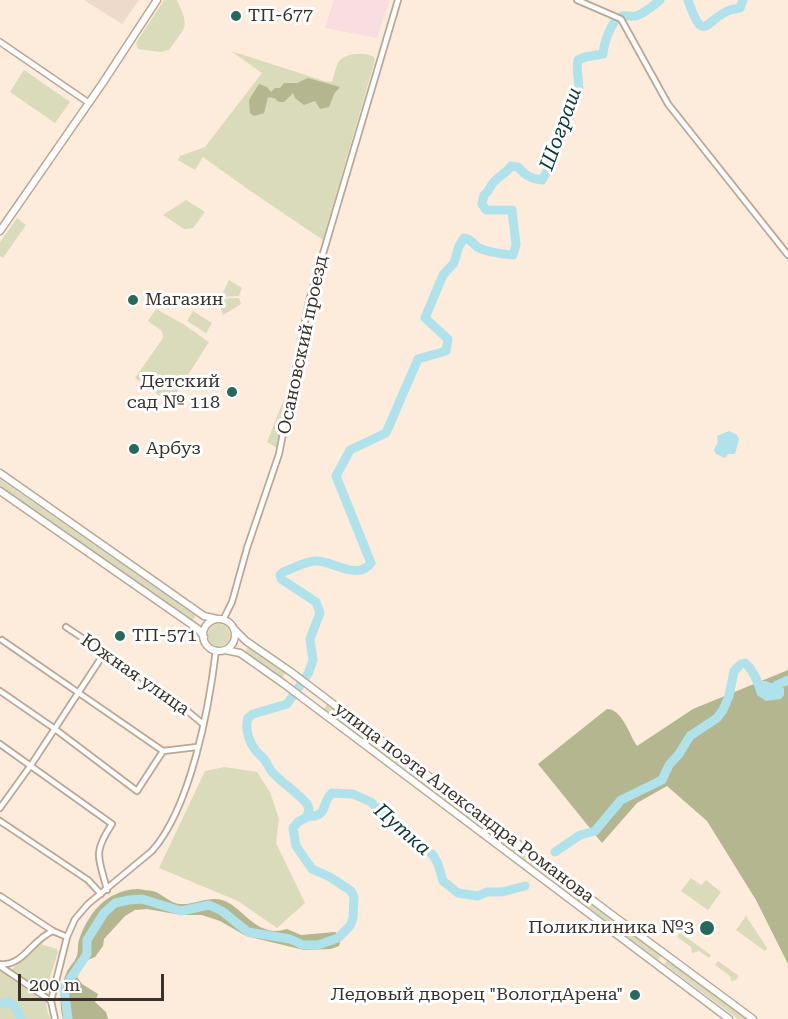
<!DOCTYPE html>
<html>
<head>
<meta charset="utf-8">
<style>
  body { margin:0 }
  #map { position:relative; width:788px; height:1019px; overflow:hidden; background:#fdebdb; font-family:"Roboto Serif",serif }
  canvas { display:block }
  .scale { position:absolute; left:18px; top:974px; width:146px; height:27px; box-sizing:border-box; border:3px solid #3a322a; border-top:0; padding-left:8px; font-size:18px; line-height:21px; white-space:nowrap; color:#3a322a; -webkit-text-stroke:4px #fff; paint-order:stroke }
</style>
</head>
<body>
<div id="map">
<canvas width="788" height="1019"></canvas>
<div class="scale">200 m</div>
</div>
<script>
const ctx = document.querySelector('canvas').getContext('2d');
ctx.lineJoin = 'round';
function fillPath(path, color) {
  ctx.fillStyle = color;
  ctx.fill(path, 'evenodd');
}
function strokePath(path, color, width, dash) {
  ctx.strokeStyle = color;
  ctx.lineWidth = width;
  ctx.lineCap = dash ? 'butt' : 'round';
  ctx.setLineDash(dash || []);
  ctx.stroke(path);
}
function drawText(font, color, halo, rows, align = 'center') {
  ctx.font = font + ' "Roboto Serif",serif';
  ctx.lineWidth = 6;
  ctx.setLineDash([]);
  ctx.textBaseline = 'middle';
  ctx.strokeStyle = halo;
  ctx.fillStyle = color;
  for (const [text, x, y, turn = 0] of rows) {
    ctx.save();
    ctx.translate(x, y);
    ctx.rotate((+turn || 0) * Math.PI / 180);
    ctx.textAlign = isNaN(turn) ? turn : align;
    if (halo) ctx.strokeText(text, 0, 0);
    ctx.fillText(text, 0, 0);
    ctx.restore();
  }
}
fillPath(new Path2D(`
  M84,0H139L122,24Z`), '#eddaca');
fillPath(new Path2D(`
  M334,0H390L377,38L325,28Z`), '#f8dde1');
fillPath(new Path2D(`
  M164,0H177C190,28 186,26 169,50L161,52L138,49L136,43Z
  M231,51L324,81L332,82C334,76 335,69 338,63C344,52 365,52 374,57L375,60L323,240L249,190L203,157L195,170L178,160L180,156L205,147L262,73Z
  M24,70L70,102L55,123L10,92Z
  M186,200L205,212L193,228L184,229L163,215Z
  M17,218L26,225L3,258L0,256V242Z
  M229,280L242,288L239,296L221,297Z
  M239,298L241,304L223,315L217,299Z
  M156,309L183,324L209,342L170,403L135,378L163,338L162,331L148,321Z
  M193,311L212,323L206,333L187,321Z
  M286,394L289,396L277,448L267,442Z
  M0,479L196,616L192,621L0,488Z
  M208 635a11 11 0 1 1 22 0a11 11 0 1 1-22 0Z
  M248,648L285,673L282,678L244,654Z
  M327,704L662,955L658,960L324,709Z
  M225,767L257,772L270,792L279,819L276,843L305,903L277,928L238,901L159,868L205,771Z
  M691,878L701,885L706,880L721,892L708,910L681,891Z
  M746,916L767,948L765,951L736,930Z
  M680,933L711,955L709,958L699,951L692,953L691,947L677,937Z
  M40,944L57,949L58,952L45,993L11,970C18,964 33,947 40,944Z
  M668,960L748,1019H738L664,964Z
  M718,961L739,976L736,980L731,981L730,976L715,965Z
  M0,970L46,1003L48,1014L51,1019H0Z`), '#d9dbba');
fillPath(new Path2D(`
  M308,78L340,87L334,94L329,107L320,109L315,101L304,105L295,98L293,93L284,102H279L274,98L268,97L264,113L254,116L250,113L249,100L259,84L267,87L271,92L275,88H280L284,83H297Z
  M788,670V964L756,900L707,821L667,786L637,803L602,843L538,764L607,709C622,709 629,734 637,746L693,709Z
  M137,889C143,890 150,890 156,892C164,896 172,904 181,904C194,905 209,896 222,900C244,907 256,939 287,929L301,935L335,932L339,935L340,943L339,946L331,949L304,950L246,936L220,921L202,915H181L147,909L135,910L125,916L104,939L103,946L95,957L85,961L77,977L82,984L98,994L95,1002L106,1012L108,1019H63C59,1006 60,986 66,974C68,968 73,964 76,958C79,953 77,946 79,940C89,912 106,891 137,889Z`), '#b3b68f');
fillPath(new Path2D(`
  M729,431L737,435L739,439L735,454H728L725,458L716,454L714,450L718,442L717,436Z
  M761,681H766L784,688V695L781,699L766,701L757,695L758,685Z`), '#afe2ea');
strokePath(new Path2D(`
  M688,0C704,47 705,19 730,10C733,9 737,9 740,8L743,0
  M307,817C330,816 320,804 332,793L353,794L371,802L406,839L420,846L433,855L438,864L443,881L458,893L478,896L487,892H502L525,886
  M555,852L580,835L595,831L621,800L662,780L669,765L679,754L690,736L717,718L723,710L729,696L734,671L741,664L745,663C754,670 758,683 761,692L766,694L777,685L788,680
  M0,1004L9,1002L16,1008L21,1019
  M68,1019L64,988L87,954V940L104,913L115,903L129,900L142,899L181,911L209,905L222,911L248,932L290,939L303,945H318L338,938L350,926L353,918L354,897L351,891L330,877L312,869L296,846L293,828L298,822L307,817L309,809L307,804C297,792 283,784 272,772C268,767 266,760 261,756C251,747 244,732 248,718L253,714L287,704L308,674L313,660L310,639L320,613L316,602L281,579L280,575L283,572C292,569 306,561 316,561C334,561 357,581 371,563L336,476L350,450L386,433L418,359L446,351L448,339L425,318L443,275L454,263L459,246L464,238C472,239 473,245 479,248C489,253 502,254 513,255L516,245L512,210H486L482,204L484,195C490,191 489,188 493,183C498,176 506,174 511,166L518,167C525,175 531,179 542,180L555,158L557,144L563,136C557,112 571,112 578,93C581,83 575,71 578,60L585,57L603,54C604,43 611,20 622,16C626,15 632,17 636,16C645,13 653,6 660,0`), '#afe2ea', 9);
const minor = new Path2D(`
  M577,0L621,19L668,104L788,255
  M223,620L232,602L247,548L279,454L309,301L398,0
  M66,627L173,699L203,724
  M2,640L163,751
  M0,691L55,729L137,791L163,751L197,747
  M0,744L112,824C92,854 99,857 107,890
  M0,808L31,765L105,652
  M0,821L88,880L101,894
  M0,896L53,931L67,937
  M0,964C23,967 32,939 53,931
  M0,966L51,1001
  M55,1019L51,1001L67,937L75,919L88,904L152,851C191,807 209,708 216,650`);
const tertiary = new Path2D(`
  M0,42L89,103`);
const secondary = new Path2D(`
  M0,231L102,84L157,0
  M0,473L204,616L217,619
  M0,491L198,629L204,637
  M203 635a16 16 0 1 1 32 0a16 16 0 1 1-32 0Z
  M234,629L246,641L291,672L607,911L753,1019
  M225,650L240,653L284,684L729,1019`);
strokePath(minor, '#bca794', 8);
strokePath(tertiary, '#bca794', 8);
strokePath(secondary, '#bca794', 9);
strokePath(minor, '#fff', 4.5);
strokePath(tertiary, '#fff', 5);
strokePath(secondary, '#fff', 6);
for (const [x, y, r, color] of [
  [236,16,6,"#256a5d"],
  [133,300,6,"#256a5d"],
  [232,392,6,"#256a5d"],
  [134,449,6,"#256a5d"],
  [120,636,6,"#256a5d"],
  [707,928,8,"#256a5d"],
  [635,995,6,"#256a5d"]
]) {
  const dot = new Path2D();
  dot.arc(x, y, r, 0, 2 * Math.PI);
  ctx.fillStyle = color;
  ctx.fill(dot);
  strokePath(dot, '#fff', 2);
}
drawText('18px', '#3a322a', '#fff', [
  ["ТП-677",248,16],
  ["Магазин",145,300],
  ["Детский",220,382,"right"],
  ["сад № 118",220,403,"right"],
  ["Арбуз",146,449],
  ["ТП-571",132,636],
  ["Поликлиника №3",694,928,"right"],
  ["Ледовый дворец \"ВологдАрена\"",623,995,"right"]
], 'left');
drawText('18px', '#3a322a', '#fff', [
  ["Осановский проезд",303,345,-78],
  ["Южная улица",135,675,35],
  ["улица поэта Александра Романова",464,803,37]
]);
drawText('italic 20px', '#07393f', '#fff', [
  ["Шограш",561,129,-70],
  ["Путка",402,830,41]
]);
</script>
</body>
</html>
